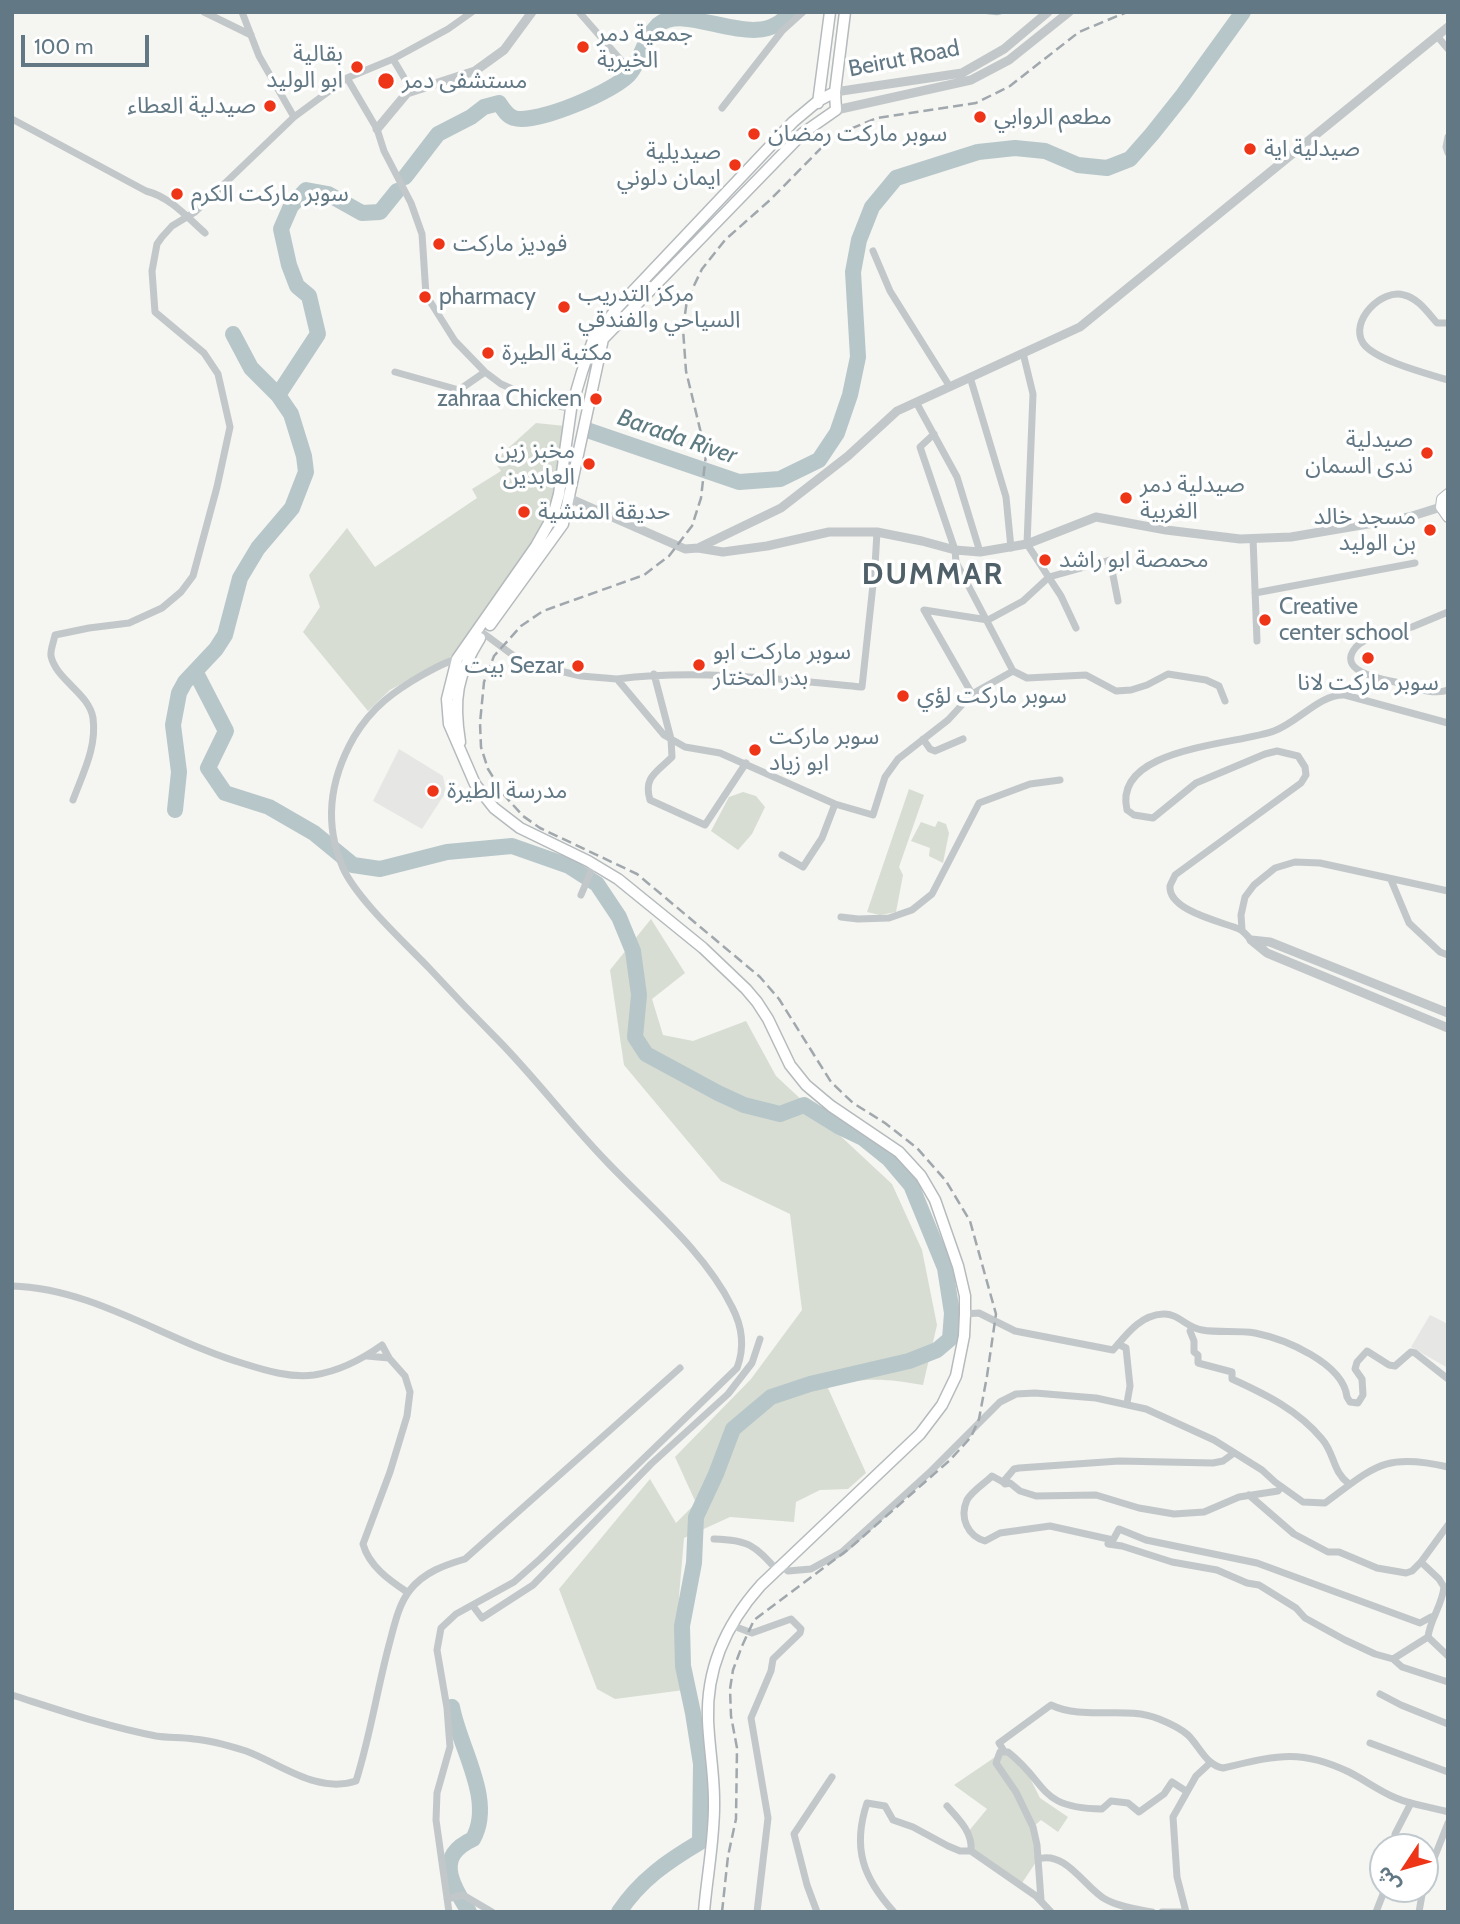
<!DOCTYPE html>
<html>
<head>
<meta charset="utf-8">
<style>
  body { margin:0 }
  #map { position:relative; width:1460px; height:1924px; overflow:hidden; background:#f5f5f1; font-family:Cabin,"Noto Sans Arabic",sans-serif }
  canvas { display:block }
  .frame { position:absolute; inset:0; border:14px solid #627884; pointer-events:none }
  .north { position:absolute; left:1369px; top:1833px; width:70px; height:70px; box-sizing:border-box; background:#fff; border:2px solid #c0c9ce; border-radius:50%; rotate:234deg; font-size:19px; font-weight:700; line-height:28px; text-align:center; color:#627884 }
  .north::after { content:''; display:block; margin:auto; width:24px; height:32px; background:#ef3518; clip-path:polygon(50% 0,100% 100%,50% 72%,0 100%) }
  .scale { position:absolute; left:21px; top:35px; width:128px; height:32px; box-sizing:border-box; border:4px solid #627884; border-top:0; padding-left:9px; font-size:21px; line-height:24px; white-space:nowrap; color:#627884; -webkit-text-stroke:5px #fff; paint-order:stroke }
</style>
</head>
<body>
<div id="map">
<canvas width="1460" height="1924"></canvas>
<div class="frame"></div>
<div class="north">ش</div>
<div class="scale">100 m</div>
</div>
<script>
const ctx = document.querySelector('canvas').getContext('2d');
ctx.lineJoin = 'round';
function fillPath(path, color) {
  ctx.fillStyle = color;
  ctx.fill(path, 'evenodd');
}
function strokePath(path, color, width, dash) {
  ctx.strokeStyle = color;
  ctx.lineWidth = width;
  ctx.lineCap = dash ? 'butt' : 'round';
  ctx.setLineDash(dash || []);
  ctx.stroke(path);
}
function drawText(font, color, halo, rows, align = 'center') {
  ctx.font = font + ' Cabin,"Noto Sans Arabic",sans-serif';
  ctx.lineWidth = 7;
  ctx.setLineDash([]);
  ctx.textBaseline = 'middle';
  ctx.strokeStyle = halo;
  ctx.fillStyle = color;
  for (const [text, x, y, turn = 0] of rows) {
    ctx.save();
    ctx.translate(x, y);
    ctx.rotate((+turn || 0) * Math.PI / 180);
    ctx.textAlign = isNaN(turn) ? turn : align;
    if (halo) ctx.strokeText(text, 0, 0);
    ctx.fillText(text, 0, 0);
    ctx.restore();
  }
}
fillPath(new Path2D(`
  M399,749L443,776L446,792L422,829L373,801Z
  M1430,1315L1448,1324V1368L1411,1347Z`), '#e6e7e5');
fillPath(new Path2D(`
  M536,423L565,426L551,515L464,644L449,658L390,690L368,711L303,632L320,607L309,575L347,528L375,567L477,498L472,489L501,471L494,461Z
  M909,789L924,795L899,867L903,875L896,912L880,915L867,912Z
  M743,792L756,796L765,807L752,834L738,850L711,831L729,797Z
  M938,821L946,824L949,833L943,863L929,856L930,848L911,841L921,822L935,827Z
  M651,919L685,973L652,999L663,1035L693,1041L746,1021L776,1076L892,1184L922,1250L937,1325L923,1385C888,1379 862,1376 828,1388L866,1473L848,1489L820,1490L796,1502L794,1522L730,1517L684,1538L679,1596L678,1663L684,1690L615,1699L597,1689L559,1589L650,1479L676,1523L696,1503L675,1457L751,1379L802,1310L790,1214L721,1181L624,1065L610,970Z
  M1004,1751L1028,1774L1040,1798L1068,1817L1058,1832L1041,1820L1033,1827L1038,1859L1020,1886L971,1851L968,1832L987,1809L954,1785Z`), '#d7ddd2');
strokePath(new Path2D(`
  M979,12L997,14L1005,12`), '#b7c6c9', 2.5);
strokePath(new Path2D(`
  M405,177L438,134L471,117L484,107L499,103C503,109 507,116 514,118C535,125 619,90 631,72C642,57 644,39 658,25C688,0 759,57 790,12
  M278,395L318,334L309,296L297,286L289,265L281,229L291,206L306,190L328,194L362,213L380,212L397,191
  M587,430L739,482L780,479L819,460L837,433L850,395L858,357L853,272L859,240L872,207L896,178L978,152L1015,148L1045,151L1078,165L1107,168L1130,159L1152,134L1183,95L1243,12
  M195,671L226,731L208,768L225,793L269,807L314,833L353,865L380,869L447,852L512,846L569,866L597,884L619,917L633,951L639,995L635,1037L646,1054L718,1093L744,1105L780,1114L804,1105L838,1126L863,1138L889,1159L911,1185L945,1268L952,1313L950,1339L937,1350L909,1361L810,1384L771,1397L733,1429L716,1474L696,1517L694,1563L682,1626L683,1666L693,1713L701,1764L700,1842C668,1861 640,1880 619,1912
  M175,810L179,772L173,725L179,693L185,682L216,649L225,635L240,578L258,548L292,508L306,472L304,456L291,414L278,395L251,368L233,334
  M452,1707C459,1747 495,1800 473,1839C434,1857 452,1884 469,1912`), '#b7c6c9', 16);
const secondary = new Path2D(`
  M1448,494L1442,499L1441,507L1448,517`);
const primary = new Path2D(`
  M818,103L830,12
  M490,625L563,524L603,339L803,133L836,110L835,92L845,12
  M460,742C453,699 457,675 480,638
  M704,1912C707,1875 715,1837 714,1800C714,1773 709,1747 708,1720C706,1668 727,1623 761,1585L920,1434L942,1405L956,1376L964,1336L965,1314V1296L958,1266L935,1200L921,1176L899,1152L831,1106L806,1085L790,1065L768,1019L757,1002L746,989L703,948L618,879L588,861L520,828L494,808L475,784L449,724L447,699L457,659L536,546L553,516L559,494L571,409L582,372L594,337L618,307L793,122L818,101L835,92`);
strokePath(secondary, '#b4babe', 12);
strokePath(primary, '#b5babd', 13);
strokePath(new Path2D(`
  M204,12L251,35
  M242,12L259,56L294,117L347,78L393,59L448,29L472,12
  M579,12L626,66
  M1437,36L1448,49
  M393,59L412,91
  M347,78L377,129L384,151L411,203L422,234L426,295L455,341L485,372L501,384L537,400L571,409
  M722,108L782,31L803,12
  M12,119L146,191C170,197 187,217 205,233
  M1448,137L1446,147L1448,153
  M873,251L890,291L950,387
  M1448,323H1437C1428,313 1418,298 1404,295C1382,288 1349,321 1363,343C1374,360 1428,374 1448,380
  M1023,353L1033,394L1027,544L1061,596L1076,628
  M395,372L459,390L485,372
  M970,377L1006,497L1011,548
  M916,402L957,477L980,552
  M934,434L920,447L955,550L956,562L1013,671
  M1253,538L1257,641
  M1255,593L1415,563
  M1448,612C1436,617 1424,622 1412,627C1396,632 1369,634 1356,647C1335,671 1381,679 1395,682C1410,686 1433,696 1448,690
  M483,633L522,662L581,676L617,679L664,735L685,747L720,753L835,804L873,815L885,777L898,759L948,720L972,694L1013,671L1027,678L1086,675L1116,691L1131,690L1147,685L1168,674L1206,680L1219,686L1225,701
  M654,674L671,739L672,757C657,772 643,777 650,800L705,825L746,763
  M617,679C699,669 780,679 862,687L875,566L877,532
  M972,694L924,610L988,620L1023,601L1049,577L1110,560L1118,601
  M923,739L930,749L935,751L963,739
  M73,800C83,773 97,747 93,718C89,693 56,680 51,656C50,650 54,641 55,635L89,628L129,623L162,608L181,592L193,576L217,487L230,427L218,374L204,353L155,312L152,271L157,244L162,237L172,226L195,212L294,117
  M782,855L803,867L822,838L835,804
  M1391,880L1409,923L1440,952L1448,955
  M581,895L594,864
  M841,917L858,919L889,918L912,910L932,894L979,803L1030,784L1060,780
  M1242,930L1241,915L1245,897L1254,885L1275,868L1295,862L1320,863L1448,891
  M1251,940C1247,936 1244,931 1239,929C1223,922 1168,911 1170,886C1170,885 1175,876 1175,875L1301,783L1306,775L1305,767L1298,756L1277,751L1265,754L1196,783L1153,818L1134,815L1127,810C1112,747 1236,745 1274,731C1299,722 1319,694 1345,695L1448,723
  M12,1286C94,1288 168,1342 245,1364C267,1371 291,1378 314,1375C340,1371 361,1360 382,1345L389,1358L405,1376L410,1392L407,1416L390,1472L363,1544C369,1566 389,1580 407,1592
  M965,1314L979,1313L1015,1331L1113,1350C1126,1335 1140,1315 1163,1314C1178,1313 1187,1328 1202,1330C1219,1333 1237,1330 1255,1333C1285,1339 1343,1363 1347,1397L1350,1402L1358,1403L1363,1395L1362,1379L1355,1369L1357,1362L1367,1351L1389,1365L1395,1366L1411,1352L1415,1353L1448,1379
  M1192,1327L1190,1331L1194,1341V1352L1198,1355V1363L1232,1372V1379C1265,1394 1298,1410 1322,1439C1335,1454 1332,1471 1349,1484
  M1118,1344L1126,1348L1130,1386L1127,1403
  M367,1356L389,1358
  M1234,1453L1223,1461L1213,1463L1119,1461L1019,1468L1014,1469L1003,1482L992,1476C985,1483 972,1491 967,1500C959,1518 968,1536 985,1541L1000,1533L1050,1526L1113,1540L1119,1529L1146,1540L1257,1563L1420,1623L1431,1617
  M1003,1482L1005,1484L1010,1483L1020,1491L1036,1496L1096,1495L1139,1508L1174,1514L1204,1512L1239,1497L1278,1491L1281,1487
  M1249,1495L1294,1534L1328,1552H1339L1377,1568L1406,1573L1412,1571L1421,1562
  M1448,1525L1421,1562L1439,1579L1444,1587C1442,1606 1430,1619 1428,1637L1448,1656
  M714,1539C749,1540 754,1545 777,1570
  M1113,1540L1108,1544L1122,1546L1172,1562L1217,1570L1247,1583L1259,1585L1296,1608L1305,1618L1345,1640L1375,1654L1393,1659L1402,1667L1448,1682
  M782,1566L788,1571L811,1569L842,1552L931,1471L1000,1402L1016,1394L1035,1393L1096,1398L1146,1409L1214,1440L1262,1470L1275,1482L1303,1502L1325,1503C1374,1467 1384,1452 1448,1467
  M473,1606L482,1618L533,1585L651,1464L728,1394L752,1363L760,1339
  M731,1625L752,1633L791,1619L801,1629L800,1633L773,1659L771,1671L751,1718L768,1818L757,1912
  M1393,1659L1428,1637
  M1380,1694L1401,1705L1448,1724
  M12,1695C59,1710 108,1727 156,1736C169,1738 181,1737 194,1739C210,1740 230,1746 246,1751C281,1764 317,1794 356,1781C370,1737 377,1690 389,1645C394,1627 398,1605 410,1590C424,1572 445,1565 465,1559L680,1368
  M1370,1743L1448,1772
  M1004,1751L999,1743L1051,1705C1084,1721 1126,1705 1159,1719C1169,1723 1180,1728 1188,1735C1200,1747 1206,1765 1223,1768C1275,1756 1299,1748 1349,1772C1365,1780 1379,1791 1396,1798C1412,1805 1431,1807 1448,1812
  M947,1806C959,1819 973,1833 971,1851L1036,1896L1051,1912
  M1396,1847L1395,1834L1411,1803
  M1038,1859C1066,1850 1085,1888 1105,1899C1119,1907 1137,1909 1152,1912
  M1425,1881L1448,1823
  M447,1899L463,1895L492,1912
  M1041,1900L1037,1845L1033,1827L1016,1792L996,1763L1000,1752H1008C1049,1784 1037,1808 1102,1809L1111,1801L1128,1803L1139,1812L1164,1794L1172,1782L1186,1791
  M449,1912L436,1820L437,1793L450,1747L447,1708L437,1650L441,1628L456,1614L514,1582L540,1559L737,1368C745,1347 742,1326 732,1307C705,1252 650,1207 608,1163C570,1124 537,1080 499,1041C475,1017 452,993 429,968C404,942 357,899 343,868C323,822 330,779 354,737C372,707 394,691 424,674C435,668 445,662 457,659
  M817,1912L807,1885L794,1834L832,1777
  M894,1912C863,1878 852,1848 867,1803L885,1806L893,1820L913,1827L948,1846L960,1851H971
  M1162,1912H1184
  M1186,1912L1177,1877L1173,1817L1196,1776L1210,1763
  M1376,1912L1385,1889
  M1419,1912L1423,1889`), '#c2c7c9', 7);
strokePath(new Path2D(`
  M835,92L962,73L1004,49L1048,12
  M836,110L971,80L1009,60L1069,12
  M377,129L407,93L475,71L504,50L532,12
  M562,495L685,549L698,548L723,552L767,546L829,532H877L922,541L955,550L980,552L1027,544L1096,517L1166,530L1240,539L1291,537L1409,517L1441,507
  M698,548L781,508L848,456L897,411L1080,327L1448,27
  M1251,940L1267,953L1448,1028
  M1251,940L1270,942L1448,1013`), '#c2c7c9', 9);
strokePath(secondary, '#fff', 10);
strokePath(primary, '#fff', 10);
strokePath(new Path2D(`
  M722,1912L728,1856L736,1819L737,1748L731,1716L730,1689L733,1670L742,1646L754,1620L850,1548L950,1460L971,1437L979,1419L987,1376L996,1314L970,1221L946,1181L917,1148L885,1123L853,1103L831,1082L779,999L760,977L637,874L540,828L523,816L504,795L488,769L481,747L480,723L484,682L494,656L521,626L543,611L644,575L669,556L692,526L701,498L706,454L686,371L683,329L687,300L702,269L725,240L770,200L833,136L877,118L976,103L1010,86L1079,32L1127,12`), '#a0a8ad', 2.5, [10, 5]);
for (const [x, y, r, color] of [
  [583,47,7,"#ef3518"],
  [357,67,7,"#ef3518"],
  [386,81,9,"#ef3518"],
  [270,106,7,"#ef3518"],
  [980,117,7,"#ef3518"],
  [754,134,7,"#ef3518"],
  [1250,149,7,"#ef3518"],
  [735,165,7,"#ef3518"],
  [177,194,7,"#ef3518"],
  [439,244,7,"#ef3518"],
  [425,297,7,"#ef3518"],
  [564,307,7,"#ef3518"],
  [488,353,7,"#ef3518"],
  [596,399,7,"#ef3518"],
  [1427,453,7,"#ef3518"],
  [589,464,7,"#ef3518"],
  [1126,498,7,"#ef3518"],
  [524,512,7,"#ef3518"],
  [1430,530,7,"#ef3518"],
  [1045,560,7,"#ef3518"],
  [1265,620,7,"#ef3518"],
  [1368,658,7,"#ef3518"],
  [699,665,7,"#ef3518"],
  [578,666,7,"#ef3518"],
  [903,696,7,"#ef3518"],
  [755,750,7,"#ef3518"],
  [433,791,7,"#ef3518"]
]) {
  const dot = new Path2D();
  dot.arc(x, y, r, 0, 2 * Math.PI);
  ctx.fillStyle = color;
  ctx.fill(dot);
  strokePath(dot, '#fff', 2.5);
}
drawText('23px', '#627884', '#fff', [
  ["جمعية دمر",597,34],
  ["الخيرية",597,60],
  ["بقالية",343,54,"right"],
  ["ابو الوليد",343,80,"right"],
  ["مستشفى دمر",402,81],
  ["صيدلية العطاء",256,106,"right"],
  ["مطعم الروابي",994,117],
  ["سوبر ماركت رمضان",768,134],
  ["صيدلية اية",1264,149],
  ["صيديلية",721,152,"right"],
  ["ايمان دلوني",721,178,"right"],
  ["سوبر ماركت الكرم",191,194],
  ["فوديز ماركت",453,244],
  ["مركز التدريب",578,294],
  ["السياحي والفندقي",578,320],
  ["pharmacy",439,297],
  ["مكتبة الطيرة",502,353],
  ["zahraa Chicken",582,399,"right"],
  ["صيدلية",1413,440,"right"],
  ["ندى السمان",1413,466,"right"],
  ["مخبز زين",575,451,"right"],
  ["العابدين",575,477,"right"],
  ["صيدلية دمر",1140,485],
  ["الغربية",1140,511],
  ["حديقة المنشية",538,512],
  ["مسجد خالد",1416,517,"right"],
  ["بن الوليد",1416,543,"right"],
  ["محمصة ابو راشد",1059,560],
  ["Creative",1279,607],
  ["center school",1279,633],
  ["سوبر ماركت ابو",713,652],
  ["بدر المختار",713,678],
  ["بيت Sezar",564,666,"right"],
  ["سوبر ماركت لانا",1368,683,"center"],
  ["سوبر ماركت لؤي",917,696],
  ["سوبر ماركت",769,737],
  ["ابو زياد",769,763],
  ["مدرسة الطيرة",447,791]
], 'left');
drawText('23px', '#627884', '#fff', [
  ["Beirut Road",904,59,-11]
]);
drawText('italic 24px', '#5e7b82', '#fff', [
  ["Barada River",677,437,19]
]);
ctx.letterSpacing = '2px';
drawText('bold 30px', '#506069', '#fff', [
  ["DUMMAR",933,575]
]);
ctx.letterSpacing = '0px';
</script>
</body>
</html>
